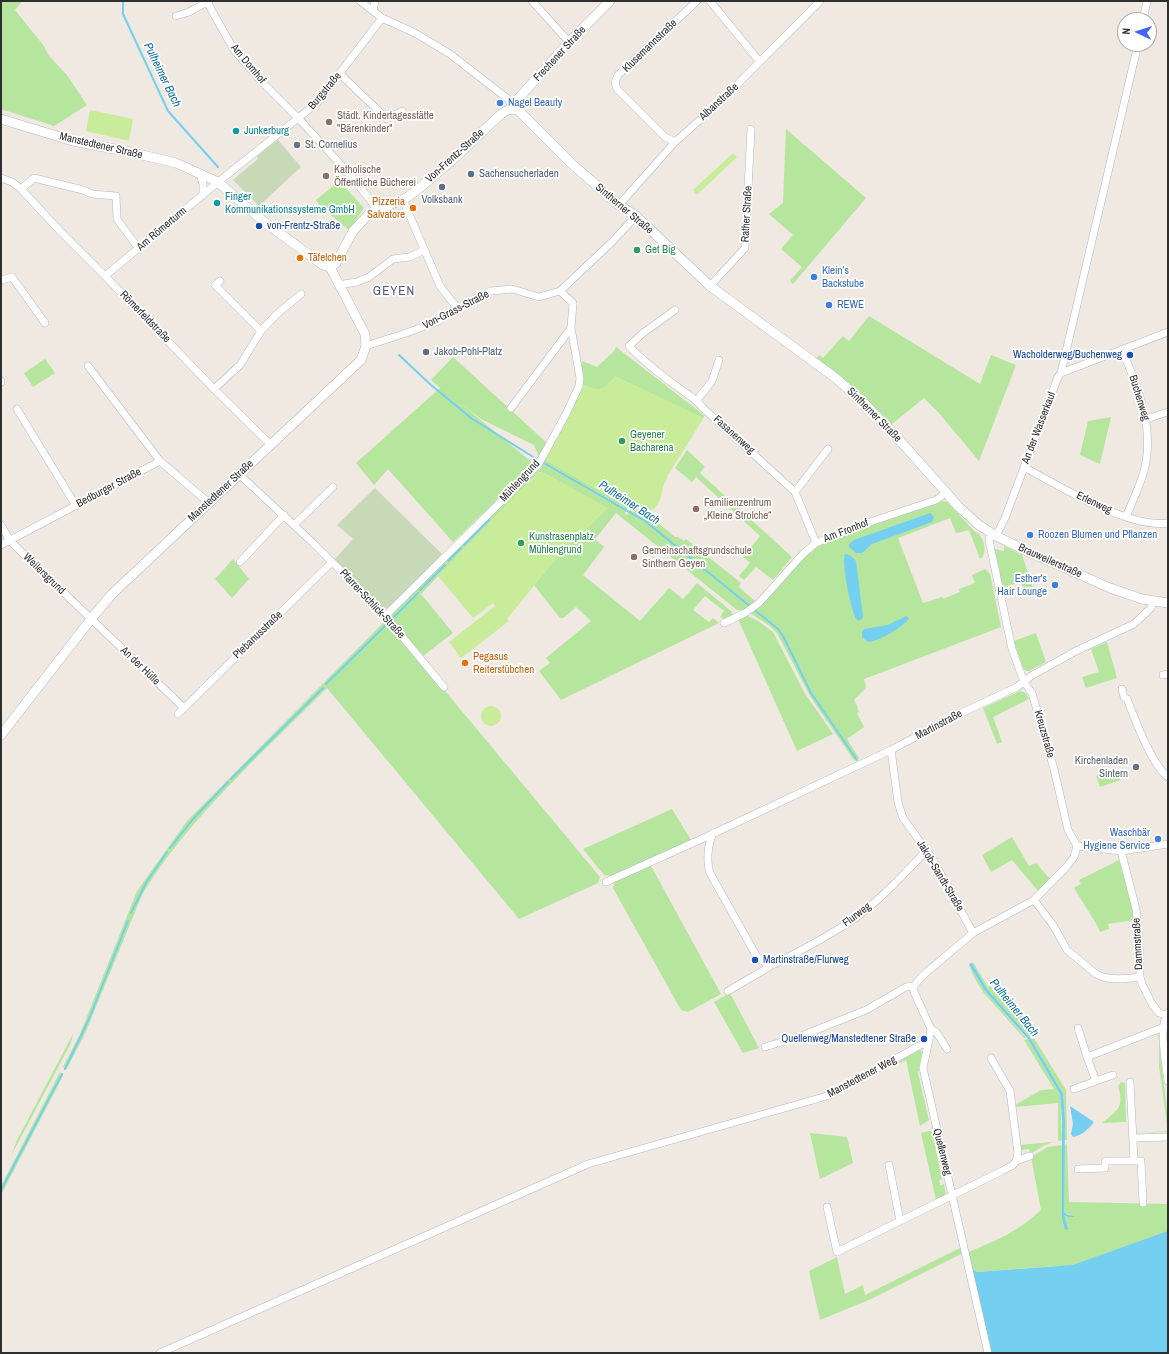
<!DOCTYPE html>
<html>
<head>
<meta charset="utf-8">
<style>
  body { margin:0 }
  #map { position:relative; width:1169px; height:1354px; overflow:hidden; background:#efe9e1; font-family:"Archivo Narrow",sans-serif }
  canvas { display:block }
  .frame { position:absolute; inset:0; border:2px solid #2e2e2e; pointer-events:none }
  .north { position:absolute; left:1117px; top:12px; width:40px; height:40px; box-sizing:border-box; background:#fff; border:1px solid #ababab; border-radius:50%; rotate:274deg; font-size:11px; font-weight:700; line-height:16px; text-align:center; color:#2e2e2e }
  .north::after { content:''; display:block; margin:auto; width:14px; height:18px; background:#4264fb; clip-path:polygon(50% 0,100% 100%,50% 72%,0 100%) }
</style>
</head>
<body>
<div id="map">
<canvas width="1169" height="1354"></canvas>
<div class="frame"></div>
<div class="north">N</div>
</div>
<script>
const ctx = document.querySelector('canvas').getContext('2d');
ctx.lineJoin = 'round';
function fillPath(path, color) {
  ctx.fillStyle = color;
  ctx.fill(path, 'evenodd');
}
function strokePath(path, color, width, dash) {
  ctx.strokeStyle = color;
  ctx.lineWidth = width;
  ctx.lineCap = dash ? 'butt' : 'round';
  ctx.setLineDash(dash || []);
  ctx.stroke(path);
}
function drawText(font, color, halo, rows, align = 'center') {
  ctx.font = font + ' "Archivo Narrow",sans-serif';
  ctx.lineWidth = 3.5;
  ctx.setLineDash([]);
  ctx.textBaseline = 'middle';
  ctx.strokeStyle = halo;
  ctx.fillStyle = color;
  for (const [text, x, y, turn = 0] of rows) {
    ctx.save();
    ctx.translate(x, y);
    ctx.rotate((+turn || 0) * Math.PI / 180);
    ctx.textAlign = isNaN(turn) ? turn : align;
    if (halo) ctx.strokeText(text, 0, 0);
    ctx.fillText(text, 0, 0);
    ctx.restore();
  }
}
fillPath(new Path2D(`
  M1,1H22L15,10L44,46L49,56L67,75L87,105L54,126L1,109Z
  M786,129L866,198L793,284L790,281L802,267L781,249L793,235L769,214L783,203Z
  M344,177L347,180L342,184L364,208L349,230L321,207L316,200Z
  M869,316L980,384L991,355L1016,365L979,461L938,412L924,398L892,424L859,393L816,359L819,355L823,358L843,336L849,341Z
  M616,347L700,412L704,416L703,419L700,416L604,388L598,390L582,385V361L597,367L614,351Z
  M453,357L547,443L539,457L534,445L481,419L460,403L534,464L453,542L388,469L374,485L356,463L440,388L431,380Z
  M45,359L55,373L33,387L24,373Z
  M1111,417L1100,464L1080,455L1088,421Z
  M687,450L705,467L700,473L792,557L773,580L756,567L744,580L739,576L750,563L743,557L760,536L696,477L692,482L675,468Z
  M544,459L628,507L625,513L627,515L632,506L644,514H647L675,537H678L684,541L686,539L741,583L739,587L756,602L742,611L737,610L616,513L595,539L604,547L583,575L640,621L669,588L683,599L697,583L731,611L733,615L726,620L720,617L724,611L705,596L693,610L709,622L713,618L719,623L561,700L539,671L550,663L546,658L591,621L576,607L563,618H560L534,585L559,555L607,508L544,473L538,472L421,594L453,633L423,656L389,616L537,470L538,471L541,468L540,467Z
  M944,501L947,502L976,533H978C984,540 987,549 982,558H979V556L969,530L956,533L950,518L898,538L923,603L942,597L943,599L960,592L959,589L975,583L972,575L985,569L990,574L1001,627L864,679L866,687C863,692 856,697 854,700L858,707L857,708L859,712L857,713L864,727L847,739L859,758L855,761L853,759L810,696L777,633L770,626L750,613L813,549L846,534Z
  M1004,546L1022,555L1035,593L1028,596L1020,581L1003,589L995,549L1004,551Z
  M233,559L249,579L232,598L215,579Z
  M746,615L758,621L773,632L804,692L833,734L797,751L738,619Z
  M386,620L600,877L598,883L519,919L327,688C264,752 188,818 142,895L84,1036L66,1070L63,1067L80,1034L137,891L187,821Z
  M1036,633L1046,662L1029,671H1026L1023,668L1014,641Z
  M1107,642L1117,678L1086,688L1082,677L1099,672L1091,649Z
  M1020,691L1026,693L1029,699L993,717L1002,742L997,744L983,708Z
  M1116,769L1121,780L1100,787L1096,776Z
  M672,809L691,840L612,876L604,875L583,849Z
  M1012,837L1029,866L1036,863L1050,879L1038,891L1012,860L991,872L982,855Z
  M1119,860L1131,898L1134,920L1108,924L1109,929L1100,932L1097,925L1074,888L1081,884L1079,880Z
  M650,864L721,994L688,1012L681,1010L613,888L615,881Z
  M973,962L988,987L990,986L1002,1000L1014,1002C1016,1011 1021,1012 1024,1019C1028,1026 1026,1030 1031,1037H1029L987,989L972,963Z
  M969,964L985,991L1026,1038H1024L983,992L974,977L969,965Z
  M730,993L759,1048L743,1053L714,1002Z
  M74,1032L70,1045L11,1156L17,1140Z
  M1157,1033L1159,1036C1160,1068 1168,1100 1168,1132L1135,1133L1168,1131L1159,1067V1041Z
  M1034,1038L1066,1090L1067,1140H1064L1065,1119L1063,1094L1031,1039Z
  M1028,1039L1060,1094L1062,1140L1058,1141V1103L1015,1107V1105L1041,1090L1054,1089L1024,1040Z
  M920,1050L922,1052L918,1073L929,1120L920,1126L906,1060L891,1067V1066Z
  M60,1072L63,1076L1,1195V1186Z
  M1121,1082L1125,1083L1126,1122L1102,1123C1117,1111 1125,1107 1118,1086Z
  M929,1131L932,1132L942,1179L939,1180L940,1185L944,1184L946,1195L936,1200L921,1133Z
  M810,1133L847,1137L853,1163L820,1179Z
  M1053,1142L1045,1145L1030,1154L1029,1149L1021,1150L1020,1149L1019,1145Z
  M1067,1144L1069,1202L1168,1204V1353L1057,1266L977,1272L972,1269L968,1252C998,1240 1017,1232 1041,1210L1031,1157L1048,1147L1062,1145V1219L1065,1230L1064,1214L1069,1217H1073L1064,1212V1145Z
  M962,1247L963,1253L871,1299L820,1320L809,1271L837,1257L845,1294L863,1285L865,1295Z`), '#b6e59e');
fillPath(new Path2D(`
  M278,140L301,167L259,206L233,180L258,159L257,156Z
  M375,488L442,554L388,609L381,607L334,560L353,539L337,525Z`), '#c8d9b8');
fillPath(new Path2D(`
  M90,110L133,119L129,141L86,131Z
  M733,153L737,157L697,195L693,190Z
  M615,376L700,416L703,419L668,475C667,480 664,483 663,487C662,490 662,494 661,497C655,516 644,511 631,503L628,507L544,459L582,385C602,391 601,392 615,376Z
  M538,472L544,473L608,508L559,555L507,619L509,621L461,658L449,642L495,606L493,603L473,618L438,576Z
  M481 716a10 10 0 1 1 20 0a10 10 0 1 1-20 0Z`), '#c9ec9a');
fillPath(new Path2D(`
  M930,513L934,517L932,522L872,544L862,553H856L849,547V544L854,540Z
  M845,554L850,555L856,561L863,617L862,619L858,621L856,619C851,609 841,563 845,554Z
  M906,616L909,618C904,627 877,642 868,642L862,637V632L864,629L888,625Z
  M972,963L987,989L1031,1039L1063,1094L1065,1119L1064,1212L1068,1215L1074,1216V1217H1069L1064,1215L1068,1229L1065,1230L1062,1219V1119L1060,1094L1028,1039L985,991L969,964Z
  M1070,1106L1094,1122C1090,1128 1081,1136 1073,1137L1071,1134L1073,1124Z
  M1168,1231V1353H991L972,1269L977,1272L1073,1265Z`), '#75cff0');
strokePath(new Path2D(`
  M123,1V14L168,111L218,167
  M399,355L431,385L471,418L538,460
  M542,462L645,521L778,629L783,636L811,693L857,760
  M464,545L489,520
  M448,561L461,548
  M420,590L445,565
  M392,619L418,593
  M326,684L388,623
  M231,779L323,688
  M170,848L193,819L228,782
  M131,913L146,883L167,852
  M65,1069L89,1019L128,921
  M1,1190L62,1074`), '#75cff0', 2);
const street = new Path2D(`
  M360,1L382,18L415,33L450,54L508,99L513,109
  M532,1L569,42
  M710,1L760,62
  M207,2L234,50L263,83L299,119L352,177L377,209
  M373,10L375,1
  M176,16L189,12L209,1
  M1143,20L1147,1
  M340,74L387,119L402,111
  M675,142L665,137L617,89L615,82L618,75L697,1
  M200,174L203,184V195
  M1,178L12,182L21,189L60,231L105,276L214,389L271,445
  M21,189L34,178L83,190L92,194L116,196L117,219L139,249
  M403,200L440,286L457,308
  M619,205L675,142L722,100L820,1
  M105,276L223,178L317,103L382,18
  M1,280L12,277L45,323
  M220,281L215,285L261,331
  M710,286L745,248L751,129
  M340,287L344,284L357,282L369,277L393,259L410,257L424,250
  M675,310L643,333L629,346C644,362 661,375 679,388C688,395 696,399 703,408L795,492L816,543
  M366,346L409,332L438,321L457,308L491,291L512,289L539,297L560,291L612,242L636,216
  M1122,349C1136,385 1153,422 1146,462C1143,481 1133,499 1126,517
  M88,366L160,461L209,503
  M1061,373L1168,332
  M1,381V382
  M214,389L240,365L261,331L277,314L301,294
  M697,400L712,381L719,360
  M511,408L571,328
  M17,409L76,506
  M1146,419L1168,412
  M1024,467C1059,486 1129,529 1168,523
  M240,475L313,543L381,611L444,687
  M795,492L828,449
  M1,525L10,541L183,707
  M294,525L333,487
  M992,534L989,539L990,545L1012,649L1024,682L1032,693L1054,769L1068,830L1077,846
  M996,536L1005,518L1058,377L1061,373L1138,44
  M1,545L160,461
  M240,562L284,515
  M386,615L538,465L566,414L579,386L580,378L571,328L573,303L560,291
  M724,623L745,613L759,603L803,554L816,543L861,525L936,500L946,493
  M1163,675L1168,674
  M1122,689L1124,697L1127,699C1135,719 1151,764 1168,777
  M178,714L332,562
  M891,750L898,802L903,818L932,858L973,933
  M713,833C708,844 706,861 710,873L757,957C762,962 767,965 775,964C803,949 832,935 858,916C882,898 906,872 927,850
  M1077,846L1121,851L1168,844
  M1121,851L1136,909L1139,939L1140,977L1142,984L1152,1004L1159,1013L1166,1015
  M606,882L706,837L891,750L951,718L1002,694L1017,687L1031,676L1076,651L1134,624L1151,608L1153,601
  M1034,900L1053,925L1067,950L1096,974C1108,981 1126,979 1140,977
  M728,991L769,967V964
  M1168,1013C1158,1027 1166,1064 1168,1081
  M1078,1028L1087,1057L1164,1027
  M931,1029L937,1033L947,1049
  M765,1047L801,1036L866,1010L906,987L914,986
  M1087,1057L1096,1081L1113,1075
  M991,1058L1010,1091L1018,1153L1016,1161
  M1130,1082L1134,1161
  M1074,1089L1096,1081
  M1134,1138L1168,1137
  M889,1165L900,1221
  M1078,1169L1105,1168V1161H1141L1143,1203
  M827,1207L837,1252L1002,1171L1013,1165L1016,1161L1030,1156
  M160,1353L588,1164L827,1096L928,1041
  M988,1353L923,1068L930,1035L931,1029L914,992V986L921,977L973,933L1034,900L1068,865L1074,857L1077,846`);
const secondary = new Path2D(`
  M513,109L518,99L569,42L610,1
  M1,119L73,141L130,152L176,163L218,182L263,221L323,265L330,267
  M330,267L336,263L353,231L368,215L377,209L403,200L416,191L457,156L501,114C507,110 511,108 518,110L572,164L619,205L636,216L710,286L833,376L861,400L895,435L959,507L979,525L996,536L1031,553L1110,588L1142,599L1168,603
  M1,735L91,619L112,594L361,360L366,346L365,334L330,267`);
strokePath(street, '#b4b7c1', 8);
strokePath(secondary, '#b4b7c1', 10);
strokePath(street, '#fff', 7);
strokePath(secondary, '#fff', 9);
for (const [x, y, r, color] of [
  [500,103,4,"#3f7fe0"],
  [329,122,4,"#8d6e63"],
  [236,131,4,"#0f9aa8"],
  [297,145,4,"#6b7280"],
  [471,174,4,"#5c6f8a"],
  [326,176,4,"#8d6e63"],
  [442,187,4,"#5c6f8a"],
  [217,203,4,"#0f9aa8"],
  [413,208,4,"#e8710a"],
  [259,226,4,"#1a4fb4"],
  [637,250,4,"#2e9e5b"],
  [300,258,4,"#e8710a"],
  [814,277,4,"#3f7fe0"],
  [829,305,4,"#3f7fe0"],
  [426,352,4,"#5c6f8a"],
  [1130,355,4,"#1a4fb4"],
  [622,441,4,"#2e9e5b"],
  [696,509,4,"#8d6e63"],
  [1030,535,4,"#3f7fe0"],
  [521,543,4,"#2e9e5b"],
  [634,557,4,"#8d6e63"],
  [1055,585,4,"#3f7fe0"],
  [465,663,4,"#e8710a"],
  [1136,767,4,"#6b7280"],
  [1158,839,4,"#3f7fe0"],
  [755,960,4,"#1a4fb4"],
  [924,1039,4,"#1a4fb4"]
]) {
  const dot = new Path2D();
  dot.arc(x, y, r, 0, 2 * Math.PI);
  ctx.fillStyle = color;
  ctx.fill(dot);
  strokePath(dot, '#fff', 1.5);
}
drawText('11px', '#2e2e2e', '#fff', [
  ["Klusemannstraße",650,46,-44],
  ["Frechener Straße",560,54,-47],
  ["Am Domhof",248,64,50],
  ["Burgstraße",325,91,-50],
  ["Albanstraße",719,102,-43],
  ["Manstedtener Straße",101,146,13],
  ["Von-Frentz-Straße",455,156,-42],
  ["Sintherner Straße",624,209,40],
  ["Rather Straße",747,214,-87],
  ["Am Römerturm",162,229,-40],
  ["Von-Grass-Straße",456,310,-27],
  ["Römerfeldstraße",145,317,46],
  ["Buchenweg",1139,398,73],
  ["Sintherner Straße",874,415,45],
  ["An der Wasserkaul",1039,428,-69],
  ["Fasanenweg",734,435,42],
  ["Mühlengrund",520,481,-47],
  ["Bedburger Straße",109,488,-28],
  ["Manstedtener Straße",221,491,-43],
  ["Erlenweg",1094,503,25],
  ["Am Fronhof",846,531,-21],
  ["Brauweilerstraße",1050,561,24],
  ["Weilersgrund",44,574,44],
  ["Pfarrer-Schlick-Straße",372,604,47],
  ["Plebanusstraße",258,635,-44],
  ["An der Hülle",140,666,44],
  ["Martinstraße",939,725,-28],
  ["Kreuzstraße",1044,734,74],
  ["Jakob-Sandt-Straße",940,876,59],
  ["Flurweg",857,915,-37],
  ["Dammstraße",1138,944,-93],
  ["Manstedtener Weg",862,1077,-28],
  ["Quellenweg",942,1152,76]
]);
drawText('11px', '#366cbe', '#fff', [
  ["Nagel Beauty",508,103],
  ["Klein’s",822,271],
  ["Backstube",822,284],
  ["REWE",837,305],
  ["Roozen Blumen und Pflanzen",1038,535],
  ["Esther's",1047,579,"right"],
  ["Hair Lounge",1047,592,"right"],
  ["Waschbär",1150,833,"right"],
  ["Hygiene Service",1150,846,"right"]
], 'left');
drawText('11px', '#785e54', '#fff', [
  ["Städt. Kindertagesstätte",337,116],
  ["\"Bärenkinder\"",337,129],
  ["Katholische",334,170],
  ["Öffentliche Bücherei",334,183],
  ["Familienzentrum",704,503],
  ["„Kleine Strolche“",704,516],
  ["Gemeinschaftsgrundschule",642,551],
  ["Sinthern Geyen",642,564]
], 'left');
drawText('11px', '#0d838f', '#fff', [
  ["Junkerburg",244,131],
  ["Finger",225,197],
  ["Kommunikationssysteme GmbH",225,210]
], 'left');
drawText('11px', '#5b616d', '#fff', [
  ["St. Cornelius",305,145],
  ["Kirchenladen",1128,761,"right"],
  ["Sintern",1128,774,"right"]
], 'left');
drawText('11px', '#4e5e75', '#fff', [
  ["Sachensucherladen",479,174],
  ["Volksbank",442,200,"center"],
  ["Jakob-Pohl-Platz",434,352]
], 'left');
drawText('11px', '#c56008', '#fff', [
  ["Pizzeria",405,202,"right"],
  ["Salvatore",405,215,"right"],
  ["Täfelchen",308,258],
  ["Pegasus",473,657],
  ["Reiterstübchen",473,670]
], 'left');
drawText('11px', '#164399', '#fff', [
  ["von-Frentz-Straße",267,226],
  ["Wacholderweg/Buchenweg",1122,355,"right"],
  ["Martinstraße/Flurweg",763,960],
  ["Quellenweg/Manstedtener Straße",916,1039,"right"]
], 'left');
drawText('11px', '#27864d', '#fff', [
  ["Get Big",645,250],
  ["Geyener",630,435],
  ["Bacharena",630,448],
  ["Kunstrasenplatz",529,537],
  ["Mühlengrund",529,550]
], 'left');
drawText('italic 12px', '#0d6fa3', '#fff', [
  ["Pulheimer Bach",162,75,64],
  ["Pulheimer Bach",629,503,33],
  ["Pulheimer Bach",1014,1008,51]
]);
ctx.letterSpacing = '1px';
drawText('13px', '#4d5680', '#fff', [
  ["GEYEN",394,292]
]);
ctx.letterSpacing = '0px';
</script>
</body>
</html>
